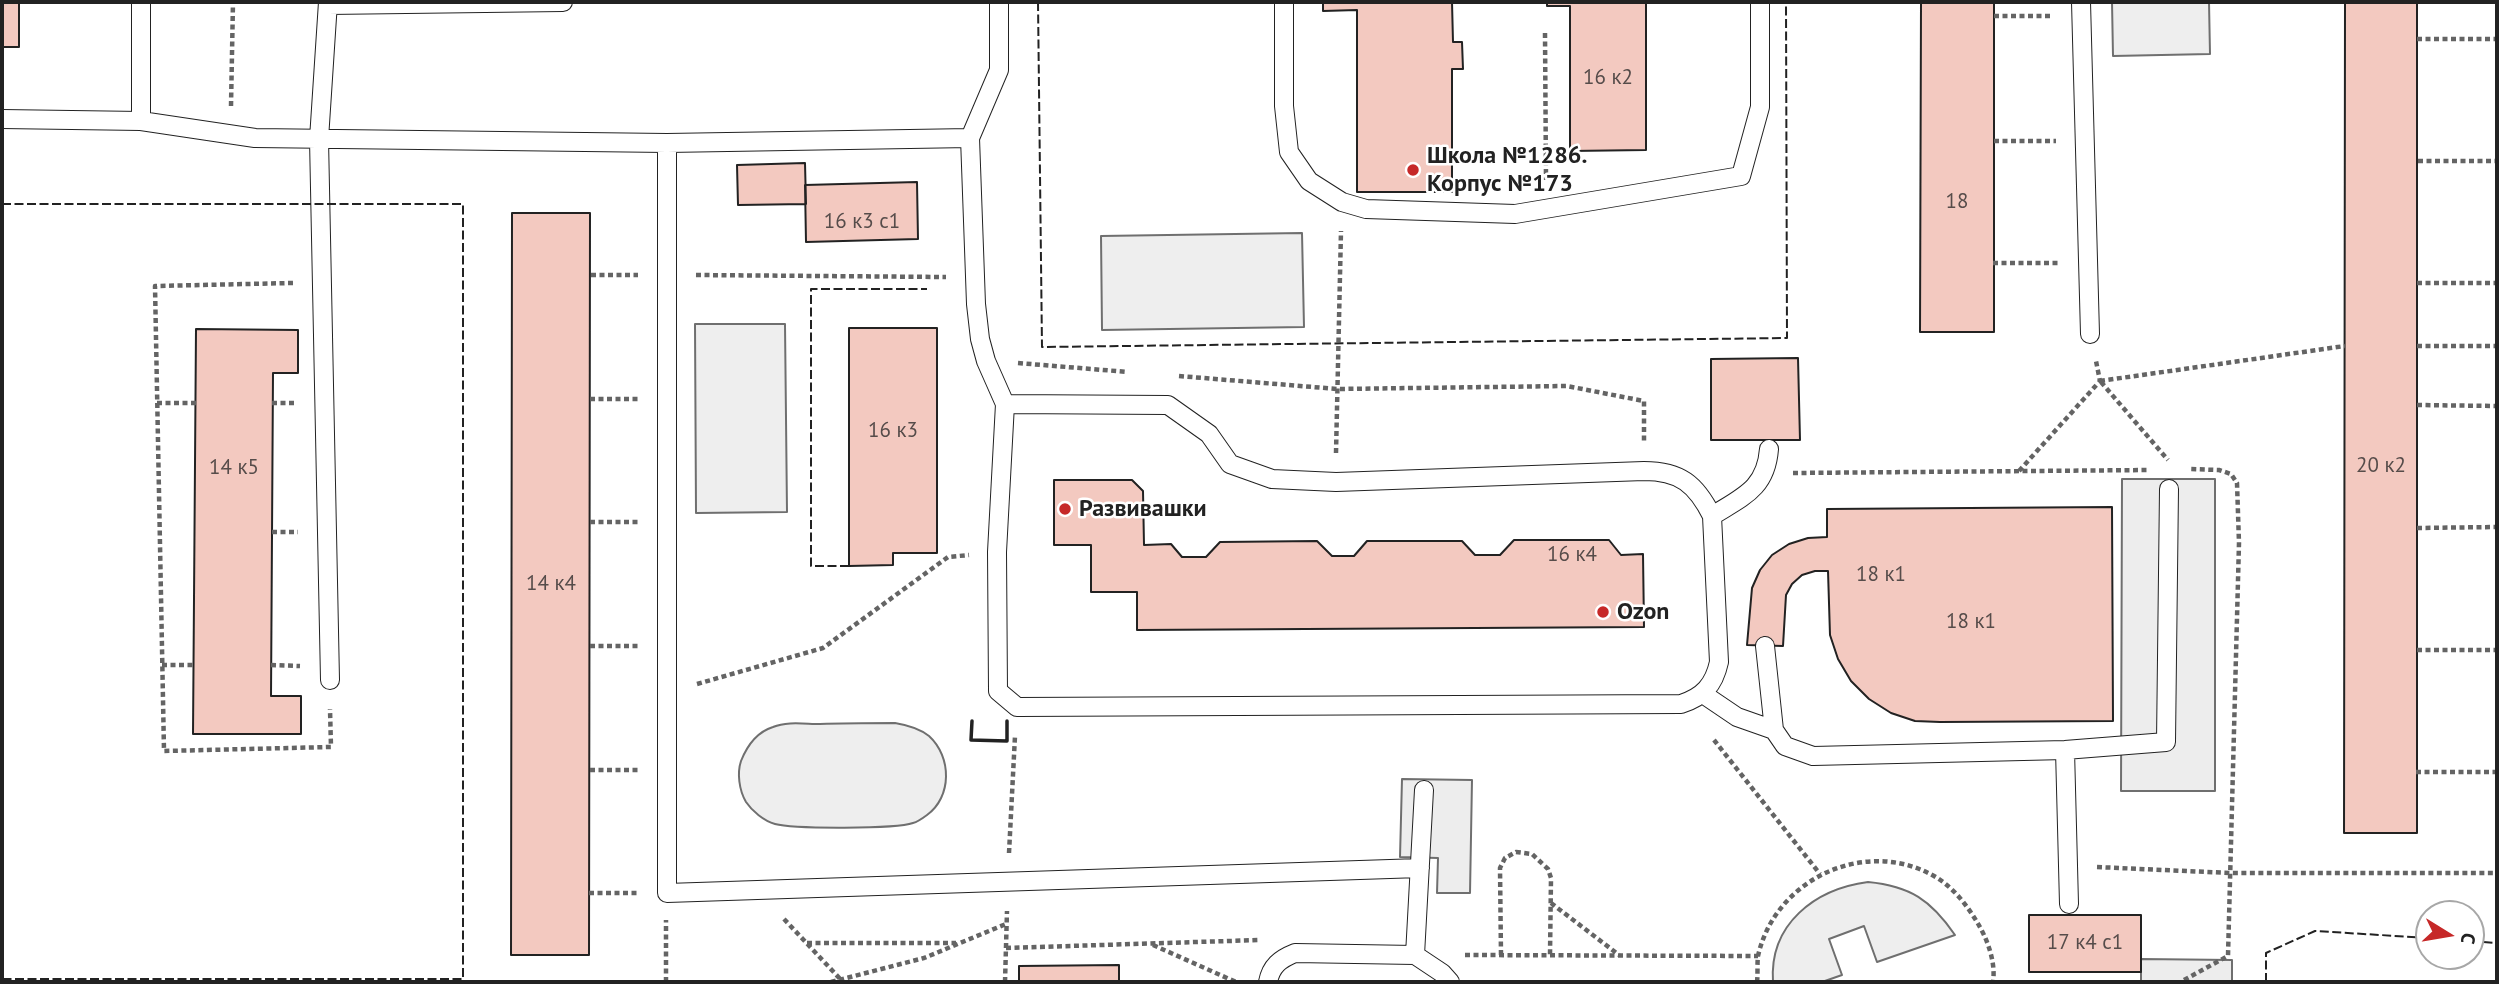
<!DOCTYPE html>
<html>
<head>
<meta charset="utf-8">
<style>
  body { margin:0 }
  #map { position:relative; width:2499px; height:984px; overflow:hidden; background:#fff; font-family:"PT Sans",sans-serif }
  canvas { display:block }
  .frame { position:absolute; inset:0; border:4px solid #222; pointer-events:none }
  .north { position:absolute; left:2415px; top:900px; width:70px; height:70px; box-sizing:border-box; background:#fff; border:2px solid #a7a7a7; border-radius:50%; rotate:101deg; font-size:19px; font-weight:700; line-height:28px; text-align:center; color:#222 }
  .north::after { content:''; display:block; margin:auto; width:24px; height:32px; background:#c62828; clip-path:polygon(50% 0,100% 100%,50% 72%,0 100%) }
</style>
</head>
<body>
<div id="map">
<canvas width="2499" height="984"></canvas>
<div class="frame"></div>
<div class="north">С</div>
</div>
<script>
const ctx = document.querySelector('canvas').getContext('2d');
ctx.lineJoin = 'round';
function fillPath(path, color) {
  ctx.fillStyle = color;
  ctx.fill(path, 'evenodd');
}
function strokePath(path, color, width, dash) {
  ctx.strokeStyle = color;
  ctx.lineWidth = width;
  ctx.lineCap = dash ? 'butt' : 'round';
  ctx.setLineDash(dash || []);
  ctx.stroke(path);
}
function drawText(font, color, halo, rows, align = 'center') {
  ctx.font = font + ' "PT Sans",sans-serif';
  ctx.lineWidth = 5;
  ctx.setLineDash([]);
  ctx.textBaseline = 'middle';
  ctx.strokeStyle = halo;
  ctx.fillStyle = color;
  for (const [text, x, y, turn = 0] of rows) {
    ctx.save();
    ctx.translate(x, y);
    ctx.rotate((+turn || 0) * Math.PI / 180);
    ctx.textAlign = isNaN(turn) ? turn : align;
    if (halo) ctx.strokeText(text, 0, 0);
    ctx.fillText(text, 0, 0);
    ctx.restore();
  }
}
const green = new Path2D(`
  M2112,2H2209L2210,54L2113,56Z
  M1302,233L1304,327L1102,330L1101,236Z
  M695,324H785L787,512L696,513Z
  M895,723C907,725 919,728 929,736C952,757 952,797 927,815C923,818 917,822 913,823C896,829 793,829 775,824C764,821 752,811 746,802C739,790 737,773 741,761C747,746 757,732 773,727C787,721 805,724 820,724C845,723 870,723 895,723Z
  M1868,882C1910,886 1931,900 1955,935L1877,962L1864,926L1829,939L1842,975L1822,982H1773C1769,924 1815,889 1868,882Z`);
fillPath(green, '#eee');
strokePath(green, '#6f6f6f', 2);
const parking = new Path2D(`
  M2122,479H2215V791H2121Z
  M1402,779L1472,780L1470,893H1437L1438,858L1400,857Z
  M2141,959L2232,960V982H2141Z`);
fillPath(parking, '#ededed');
strokePath(parking, '#6f6f6f', 2);
const building = new Path2D(`
  M2,2H19V47H2Z
  M1323,2H1452L1453,42H1462L1463,69H1452V192H1357V10L1323,11Z
  M1547,2H1646V150L1570,151V6H1547Z
  M1921,2H1994V332H1920Z
  M2345,2H2417V833H2344Z
  M805,163L806,204L738,205L737,165Z
  M917,182L918,239L806,242L805,185Z
  M512,213H590L589,955H511Z
  M849,328H937V553H893V565L849,566Z
  M196,329L298,330V373H273L271,696H301V734H193Z
  M1798,358L1800,440H1711V359Z
  M1054,480H1132L1143,491L1144,545L1171,544L1182,557H1206L1220,542L1317,541L1332,556H1354L1367,541H1462L1475,555H1500L1514,540H1609L1621,555L1643,554L1644,627L1137,630V592H1091V545H1054Z
  M2112,507L2113,721L1940,722L1915,721L1891,713L1869,699L1851,681L1838,659L1830,635L1828,571H1815L1802,575L1792,584L1786,595L1783,646L1747,645L1752,588L1760,570L1772,555L1789,544L1808,538L1827,537V509Z
  M2029,915H2141V972H2029Z
  M1119,965V982H1019V966Z`);
fillPath(building, '#f3c9c0');
strokePath(building, '#222', 2);
const lane = new Path2D(`
  M141,2V121
  M328,2L319,139L330,680
  M999,2V70L970,138L976,304L980,339L986,361L1005,404L997,552L998,691L1017,707L1681,704C1703,697 1714,685 1719,662L1712,516C1696,484 1680,471 1644,471L1336,482L1272,479L1230,464L1209,434L1168,405L1005,404
  M1284,2V106L1289,152L1309,181L1342,202L1366,209L1515,214L1741,176L1760,107V2
  M2081,2L2090,334
  M328,5L563,2
  M2,119L141,121L255,138L667,143L970,138
  M667,143V893L1420,868
  M1712,516C1742,497 1766,489 1769,449
  M1765,646L1774,730
  M1703,694L1737,717L1774,730L1785,746L1813,756L2065,750L2166,742L2169,489
  M2065,750L2069,904
  M1415,955L1424,790
  M1268,982C1271,966 1280,959 1295,953L1415,955L1442,973L1450,982`);
strokePath(lane, '#222', 20);
strokePath(new Path2D(`
  M1994,16H2053
  M1545,33L1546,180
  M2417,39H2497
  M231,106L233,2
  M1994,141H2056
  M2418,161H2497
  M1993,263H2059
  M591,275H638
  M696,275L946,277
  M293,283L155,286L164,751L331,747L330,709
  M2417,283H2497
  M2417,346H2497
  M1018,363L1128,372
  M1179,376L1337,389L1567,386L1644,401V443
  M2100,381L2345,346
  M2101,382L2168,460
  M590,399H639
  M157,403H196
  M272,403H295
  M2417,405L2497,406
  M1336,453L1341,231
  M2019,471L2100,381L2096,361
  M1793,473L2149,470
  M590,522H639
  M2417,528L2497,527
  M272,532H298
  M590,646H638
  M2417,650H2497
  M162,665H194
  M271,665L300,666
  M697,684L823,648L948,557L969,555
  M1714,740L1820,874
  M590,770H638
  M2416,772H2497
  M1009,853L1015,736
  M2097,867L2230,873H2497
  M589,893H639
  M1551,903L1619,955
  M784,919L843,982
  M807,943H956
  M1153,945L1236,982
  M1006,948L1260,940
  M1465,955L1758,956
  M1501,955L1500,868L1505,858L1516,852L1532,854L1548,869L1551,878L1550,955
  M2184,980L2228,956L2239,543L2237,483L2231,474L2219,470L2189,469
  M666,982V920
  M831,982L924,958L1006,924
  M1005,982L1007,911
  M1757,982C1758,974 1757,964 1758,956C1775,879 1865,837 1934,876C1953,887 1966,904 1977,922C1987,938 1996,962 1993,982`), '#646464', 4.5, [5, 3.5]);
strokePath(lane, '#fff', 18);
strokePath(new Path2D(`
  M1038,2L1042,347L1787,338L1786,2
  M2,204H463V979H2
  M849,566H811V289H927
  M2471,941L2497,943
  M2266,982V953L2315,931L2429,938`), '#222', 2, [9, 3.5]);
strokePath(new Path2D(`
  M972,721L971,740L1007,741V721`), '#222', 3.5);
for (const [x, y, r, color] of [
  [1413,170,7,"#c62828"],
  [1065,509,7,"#c62828"],
  [1603,612,7,"#c62828"]
]) {
  const dot = new Path2D();
  dot.arc(x, y, r, 0, 2 * Math.PI);
  ctx.fillStyle = color;
  ctx.fill(dot);
  strokePath(dot, '#fff', 2.5);
}
drawText('21px', '#564c4a', null, [
  ["16 к2",1608,78],
  ["18",1957,202],
  ["16 к3 с1",862,222],
  ["16 к3",893,431],
  ["20 к2",2381,466],
  ["14 к5",234,468],
  ["16 к4",1572,555],
  ["18 к1",1881,575],
  ["14 к4",551,584],
  ["18 к1",1971,622],
  ["17 к4 с1",2085,943]
]);
drawText('bold 24px', '#222', '#fff', [
  ["Школа №1286.",1427,156],
  ["Корпус №173",1427,184],
  ["Развивашки",1079,509],
  ["Ozon",1617,612]
], 'left');
</script>
</body>
</html>
